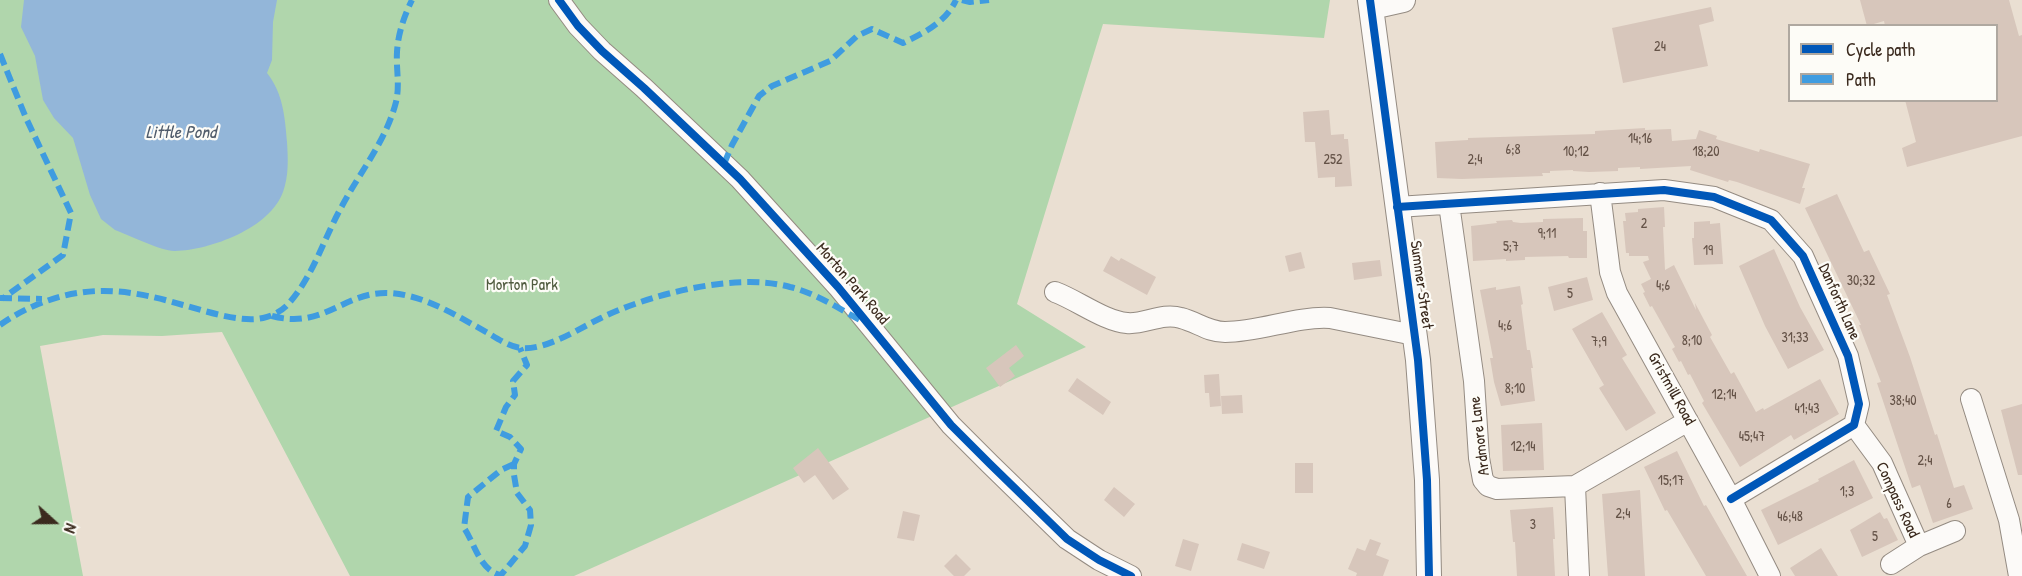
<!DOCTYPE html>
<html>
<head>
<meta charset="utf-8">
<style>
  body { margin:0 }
  #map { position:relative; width:2022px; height:576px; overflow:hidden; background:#eadfd2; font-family:"Patrick Hand",sans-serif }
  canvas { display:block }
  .legend { position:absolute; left:1788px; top:24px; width:210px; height:78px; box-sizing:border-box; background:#fdfcf7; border:2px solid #afa8a0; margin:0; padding:8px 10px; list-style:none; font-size:18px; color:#3b2a1e }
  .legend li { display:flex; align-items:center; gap:12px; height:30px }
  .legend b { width:30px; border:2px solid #afa8a0 }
  .north { position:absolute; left:24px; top:492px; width:60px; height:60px; -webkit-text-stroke:4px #fdfcf7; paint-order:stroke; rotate:111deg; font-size:16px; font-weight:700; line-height:24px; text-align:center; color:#3b2a1e }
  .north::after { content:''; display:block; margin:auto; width:21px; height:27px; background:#3b2a1e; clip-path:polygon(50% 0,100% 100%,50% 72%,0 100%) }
</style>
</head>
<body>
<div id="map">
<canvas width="2022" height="576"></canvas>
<ul class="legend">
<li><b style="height:8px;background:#0057b8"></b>Cycle path</li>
<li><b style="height:8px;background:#3f9ce0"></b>Path</li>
</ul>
<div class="north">N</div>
</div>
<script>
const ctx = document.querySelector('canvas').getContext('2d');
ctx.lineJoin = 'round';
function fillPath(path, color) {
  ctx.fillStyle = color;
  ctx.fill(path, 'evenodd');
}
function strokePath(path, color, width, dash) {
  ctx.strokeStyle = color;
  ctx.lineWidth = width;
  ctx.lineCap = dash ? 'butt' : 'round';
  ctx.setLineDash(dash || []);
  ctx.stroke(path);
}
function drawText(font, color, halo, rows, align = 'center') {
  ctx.font = font + ' "Patrick Hand",sans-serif';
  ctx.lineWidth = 4.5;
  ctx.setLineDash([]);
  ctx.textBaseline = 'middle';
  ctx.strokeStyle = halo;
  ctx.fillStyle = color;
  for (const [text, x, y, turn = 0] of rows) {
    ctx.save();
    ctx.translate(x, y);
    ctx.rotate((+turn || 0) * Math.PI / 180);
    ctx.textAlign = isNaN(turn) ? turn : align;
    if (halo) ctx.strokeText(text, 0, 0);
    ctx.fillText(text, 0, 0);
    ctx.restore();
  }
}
fillPath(new Path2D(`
  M0,0H1330L1324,38L1103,24L1017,304L1086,347L574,576H350L222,332L162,336L103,335L40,346L83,576H0Z`), '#b0d6ac');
fillPath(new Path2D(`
  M24,0H277L273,22L272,60L267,73C283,93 285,117 287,142C288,159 289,175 283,192C270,228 211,250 175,251C164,252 128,235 115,230L101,219L90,195L73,138L54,118L43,100L35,56L21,27Z`), '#93b6d9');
fillPath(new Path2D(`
  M1860,0H2009L2019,36L2022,35V136L1907,167L1902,148L1916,142L1905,100H1996V26H1885L1884,21L1867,26Z
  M1711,7L1714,21L1699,25L1708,66L1623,83L1612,28Z
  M1329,110L1331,135L1344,134V139H1348L1352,186L1335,187V177L1318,178L1315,142H1305L1303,112Z
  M1645,128V130L1671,129L1672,141L1696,139L1699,130L1717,136L1716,139L1759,152L1760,149L1810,164L1802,188H1805L1800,204L1737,182L1729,180L1728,182L1690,170L1691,166L1640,169V167L1618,168V171L1589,172L1573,171V170L1550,171V173H1542L1543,176L1462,179L1437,178L1435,142L1468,140V138L1595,134V131Z
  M1837,194L1864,252L1869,250L1890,294L1887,295L1910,357L1935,435L1937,434L1954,488L1964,485L1973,509L1933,523L1920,485L1912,488L1877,383L1881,382L1859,325H1861L1805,208Z
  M1664,207L1665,227H1663L1665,270L1674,265L1696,310L1695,303L1712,335L1710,337L1731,374L1734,372L1756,412L1763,408L1764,410L1820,379L1839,414L1794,440L1791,435L1740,467L1702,403L1704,401L1690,374L1688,375L1681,361L1679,362L1672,349L1675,347L1652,306L1650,307L1643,293L1645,292L1641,284L1651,279L1643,262L1649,260L1648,256H1629V253H1626L1623,221H1626L1625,213L1638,212V209Z
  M1583,218V231H1587V258H1569L1568,256L1525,257V260L1506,261V259L1473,261L1471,226L1497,223L1496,221L1512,220L1513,222L1521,223L1543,222V219Z
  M1710,221V224L1720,223L1723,264L1694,265L1692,238H1694V222Z
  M1774,249L1800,307L1824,350L1788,369L1765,326L1739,266Z
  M1301,252L1305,268L1289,272L1285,256Z
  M1111,256L1119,261L1121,258L1156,277L1147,295L1103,271Z
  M1380,260L1382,276L1354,280L1352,263Z
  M1587,277L1593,300L1554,311L1548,287Z
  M1520,286L1523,304L1521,305L1527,350H1530L1533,368H1531L1535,401L1501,406L1494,382L1490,358H1493L1480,290L1496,287V290Z
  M1602,312L1627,355L1622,358L1656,413L1626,431L1599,388L1604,385L1572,329Z
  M1016,345L1024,356L1009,368L1015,376L1000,387L986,368Z
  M1219,374L1221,406L1210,407L1209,393H1205L1204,375Z
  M1077,378L1111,402L1103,415L1068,391Z
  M1242,395L1243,413L1222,414L1221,396Z
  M2022,404V475H2018L2001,410Z
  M1542,423L1544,470L1503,471L1501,425Z
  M818,448L849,489L833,500L815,475L804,483L793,468Z
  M1677,451L1704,506L1706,505L1747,576H1706L1667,510L1665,511L1644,467Z
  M1854,460L1873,498L1778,545L1761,510L1819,481L1818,479Z
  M1295,463H1313V493H1295Z
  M1114,487L1135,504L1124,517L1104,500Z
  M1640,490L1645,576H1608L1602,494Z
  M1553,507L1555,539H1553L1555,576H1517L1515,542H1513L1510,510Z
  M903,511L920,515L914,541L897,538Z
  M1880,512L1884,519L1887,518L1898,540L1862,557L1850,530Z
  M1183,539L1199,544L1191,571L1175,566Z
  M1370,539L1381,543L1376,555L1389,560L1383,576H1356L1357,573L1348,569L1357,548L1365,551Z
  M1242,543L1270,552L1264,569L1237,560Z
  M1821,548L1838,576H1795L1790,568Z
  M956,554L971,569L964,576H954L944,566Z`), '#d7c6bb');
const minor = new Path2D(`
  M559,0L578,26L602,51L644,88L740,179L838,287L951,425L990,464L1067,539L1099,560L1131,576
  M1600,193L1610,272L1617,293L1731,499L1770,576
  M1449,204L1474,381L1479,458L1483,480L1488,486L1497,489L1575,486L1688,421
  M1397,207L1664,190L1714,197L1771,220L1803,256L1848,356L1859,404L1854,425L1731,499
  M1055,292C1077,300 1104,321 1127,323C1144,325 1162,312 1181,318C1197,322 1208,332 1225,332C1261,332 1295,316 1330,318L1414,335
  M1971,399L2009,520L2019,576
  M1854,425L1882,463L1919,546
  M1575,486L1579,576
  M1891,564L1919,546L1955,531`);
const major = new Path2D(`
  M1370,0L1418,360L1427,480L1429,576
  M1372,7L1403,0`);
strokePath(minor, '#948b82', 22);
strokePath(major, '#948b82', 26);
strokePath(minor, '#fcfaf8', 20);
strokePath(major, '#fcfaf8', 24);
strokePath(new Path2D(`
  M962,0L970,2L989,0
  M0,54L26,118L71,213L63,255L2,299
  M724,164L732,145L759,96L772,86L830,61L857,36L872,29L903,43C924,33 946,22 956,0
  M0,298L42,299
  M272,316C324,330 344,291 389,293C425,295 457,316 488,333C498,339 510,347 521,348C545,351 580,328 601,318C650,294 737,272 790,287C815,293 838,308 860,320
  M0,325C28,305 64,292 98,291C126,290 156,297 183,305C206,311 240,323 263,318C273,316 284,310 290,302C314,274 324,238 342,206C360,172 386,141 396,102C400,85 396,69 397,52C398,34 404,16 412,0
  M514,464L501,470L468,497L464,528C475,544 480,571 501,575L525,546L531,525L530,510L517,493L514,475V464L521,449L510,437L496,431L506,407L515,395L513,381L527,365L520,348`), '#3f9ce0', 6, [12, 6]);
strokePath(new Path2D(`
  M559,0L578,26L602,51L644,88L740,179L838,287L951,425L990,464L1067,539L1099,560L1131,576
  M1370,0L1418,360L1427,480L1429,576
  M1397,207L1664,190L1714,197L1771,220L1803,256L1848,356L1859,404L1854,425L1731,499`), '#0057b8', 8);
drawText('14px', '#645247', null, [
  ["24",1660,47],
  ["14;16",1640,139],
  ["6;8",1513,150],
  ["10;12",1576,152],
  ["18;20",1706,152],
  ["252",1333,160],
  ["2;4",1475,160],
  ["2",1644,224],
  ["9;11",1547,234],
  ["5;7",1511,247],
  ["19",1708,251],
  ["30;32",1861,281],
  ["4;6",1663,286],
  ["5",1570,294],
  ["4;6",1505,326],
  ["31;33",1795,338],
  ["8;10",1692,341],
  ["7;9",1599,342],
  ["8;10",1515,389],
  ["12;14",1724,395],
  ["38;40",1903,401],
  ["41;43",1807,409],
  ["45;47",1752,437],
  ["12;14",1523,447],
  ["2;4",1925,461],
  ["15;17",1671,481],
  ["1;3",1847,492],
  ["6",1949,504],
  ["2;4",1623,514],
  ["46;48",1790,517],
  ["3",1533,525],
  ["5",1875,537]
]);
drawText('16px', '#3b2a1e', '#fdfcf7', [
  ["Morton Park Road",852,284,49],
  ["Summer Street",1421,285,82],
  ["Danforth Lane",1839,302,66],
  ["Gristmill Road",1671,389,61],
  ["Ardmore Lane",1480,436,-97],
  ["Compass Road",1897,500,65]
]);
drawText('16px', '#505b3f', '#fdfcf7', [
  ["Morton Park",522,286]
]);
drawText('italic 18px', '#4f5b6a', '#fdfcf7', [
  ["Little Pond",181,133]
]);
</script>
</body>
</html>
